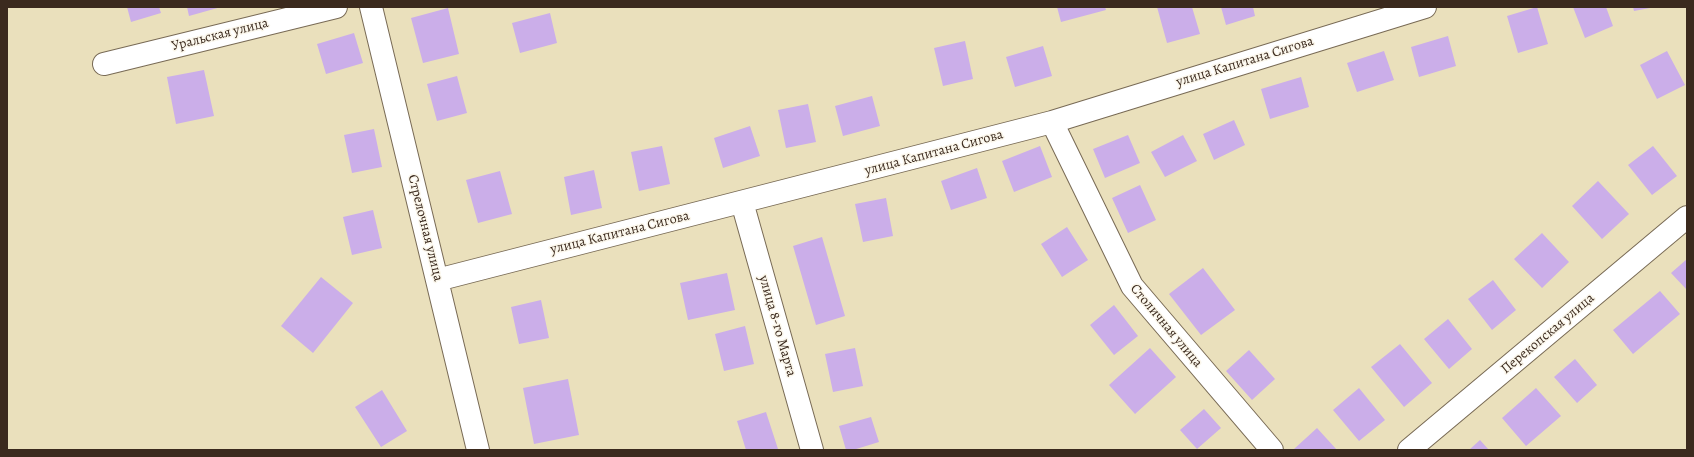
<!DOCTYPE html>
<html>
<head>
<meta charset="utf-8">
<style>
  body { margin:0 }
  #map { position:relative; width:1694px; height:457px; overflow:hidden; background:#eae0bc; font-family:Alegreya,serif }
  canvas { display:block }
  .frame { position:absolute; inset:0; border:8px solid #3b2a1e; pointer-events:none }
</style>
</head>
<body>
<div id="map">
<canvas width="1694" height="457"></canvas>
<div class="frame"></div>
</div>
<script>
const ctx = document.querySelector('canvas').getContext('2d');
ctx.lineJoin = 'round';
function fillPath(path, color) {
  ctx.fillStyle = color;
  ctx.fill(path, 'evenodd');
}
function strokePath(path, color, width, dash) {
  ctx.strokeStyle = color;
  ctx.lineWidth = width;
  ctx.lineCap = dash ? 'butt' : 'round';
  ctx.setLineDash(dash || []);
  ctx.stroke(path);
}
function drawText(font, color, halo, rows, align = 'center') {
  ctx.font = font + ' Alegreya,serif';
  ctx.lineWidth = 3;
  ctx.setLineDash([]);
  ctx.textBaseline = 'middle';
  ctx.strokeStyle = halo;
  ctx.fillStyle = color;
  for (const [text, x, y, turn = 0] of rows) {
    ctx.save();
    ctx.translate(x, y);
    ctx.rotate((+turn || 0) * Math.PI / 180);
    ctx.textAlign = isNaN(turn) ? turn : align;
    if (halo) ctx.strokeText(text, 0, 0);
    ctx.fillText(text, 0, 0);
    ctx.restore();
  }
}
fillPath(new Path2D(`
  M127,7H159L161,13L131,22Z
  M187,7H221L189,16Z
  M1057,7H1105L1106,10L1061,22Z
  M1157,7H1192L1200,34L1167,43Z
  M1221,7H1253L1255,16L1226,25Z
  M1537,7L1548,44L1518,53L1507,16Z
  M1573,7H1606L1613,26L1585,38Z
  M1633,7H1650V8L1634,11Z
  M448,8L459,54L423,63L411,18Z
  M550,13L557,43L520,53L512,23Z
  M354,33L363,63L326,74L317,44Z
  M1448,36L1456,66L1419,77L1411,47Z
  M965,41L973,79L943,86L934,48Z
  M1043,46L1052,76L1015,87L1006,57Z
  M1384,51L1394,80L1357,92L1347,63Z
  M1667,51L1685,85L1657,99L1640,65Z
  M204,70L214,116L176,124L167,77Z
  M457,76L467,113L437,121L427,84Z
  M1301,77L1309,107L1270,119L1261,89Z
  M872,96L880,126L843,136L835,106Z
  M808,104L816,142L786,148L778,110Z
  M1234,120L1245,145L1214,160L1203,134Z
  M750,126L760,156L723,168L714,138Z
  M374,129L382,167L352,173L344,135Z
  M1128,135L1140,163L1105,178L1093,149Z
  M1183,135L1197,161L1165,177L1151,152Z
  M662,146L670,184L639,191L631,152Z
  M1040,146L1052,177L1014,192L1002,161Z
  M1653,146L1677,176L1652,195L1628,165Z
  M977,168L987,198L951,210L941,181Z
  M594,170L602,208L571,215L564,177Z
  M500,171L512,214L478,223L466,180Z
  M1598,181L1629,214L1602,239L1572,206Z
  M1140,185L1156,220L1128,233L1112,198Z
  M886,198L893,236L863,242L855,204Z
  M373,210L382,248L352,255L343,217Z
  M1067,227L1088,260L1062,277L1041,244Z
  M1542,233L1569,262L1542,288L1514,259Z
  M822,237L845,316L816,325L793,246Z
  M1687,259V290L1671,273Z
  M1203,268L1235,310L1201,335L1169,294Z
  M727,273L735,310L688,320L680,283Z
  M321,277L353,303L313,353L281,326Z
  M1493,280L1516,310L1492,330L1468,299Z
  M1660,291L1680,314L1633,354L1613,330Z
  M541,300L549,338L519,344L511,307Z
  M1114,305L1138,336L1114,355L1090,325Z
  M1448,319L1472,349L1449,369L1424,339Z
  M745,326L754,364L724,371L715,334Z
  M1400,344L1432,383L1404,407L1371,367Z
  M855,348L863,386L833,392L825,354Z
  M1150,348L1176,377L1135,414L1109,385Z
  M1249,350L1275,379L1252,400L1226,371Z
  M1575,359L1597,385L1577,403L1554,377Z
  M568,379L579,435L534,444L523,388Z
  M1359,388L1385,420L1359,441L1333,410Z
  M1536,388L1561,416L1526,446L1502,418Z
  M382,390L407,431L381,447L355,407Z
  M1204,409L1221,428L1197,449L1180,430Z
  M766,412L778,449L746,450L737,421Z
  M871,417L879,442L853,450H846L839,426Z
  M1317,428L1337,450H1295L1294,449Z
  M1480,440L1489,450H1469Z`), '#cbaee9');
const minor = new Path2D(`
  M371,7L478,450
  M104,64L336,7
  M1052,122L1132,286L1272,450
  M742,202L812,450
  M437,280L1052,122L1425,7
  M1409,450L1687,217`);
strokePath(minor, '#786a55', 24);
strokePath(minor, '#fff', 22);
drawText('14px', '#3b2a1e', '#fbf7ec', [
  ["Уральская улица",220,35,-14],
  ["улица Капитана Сигова",1245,62,-17],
  ["улица Капитана Сигова",934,153,-15],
  ["Стрелочная улица",425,228,76],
  ["улица Капитана Сигова",620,233,-14],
  ["улица 8-го Марта",777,326,74],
  ["Столичная улица",1166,326,50],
  ["Перекопская улица",1548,334,-40]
]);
</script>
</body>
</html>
